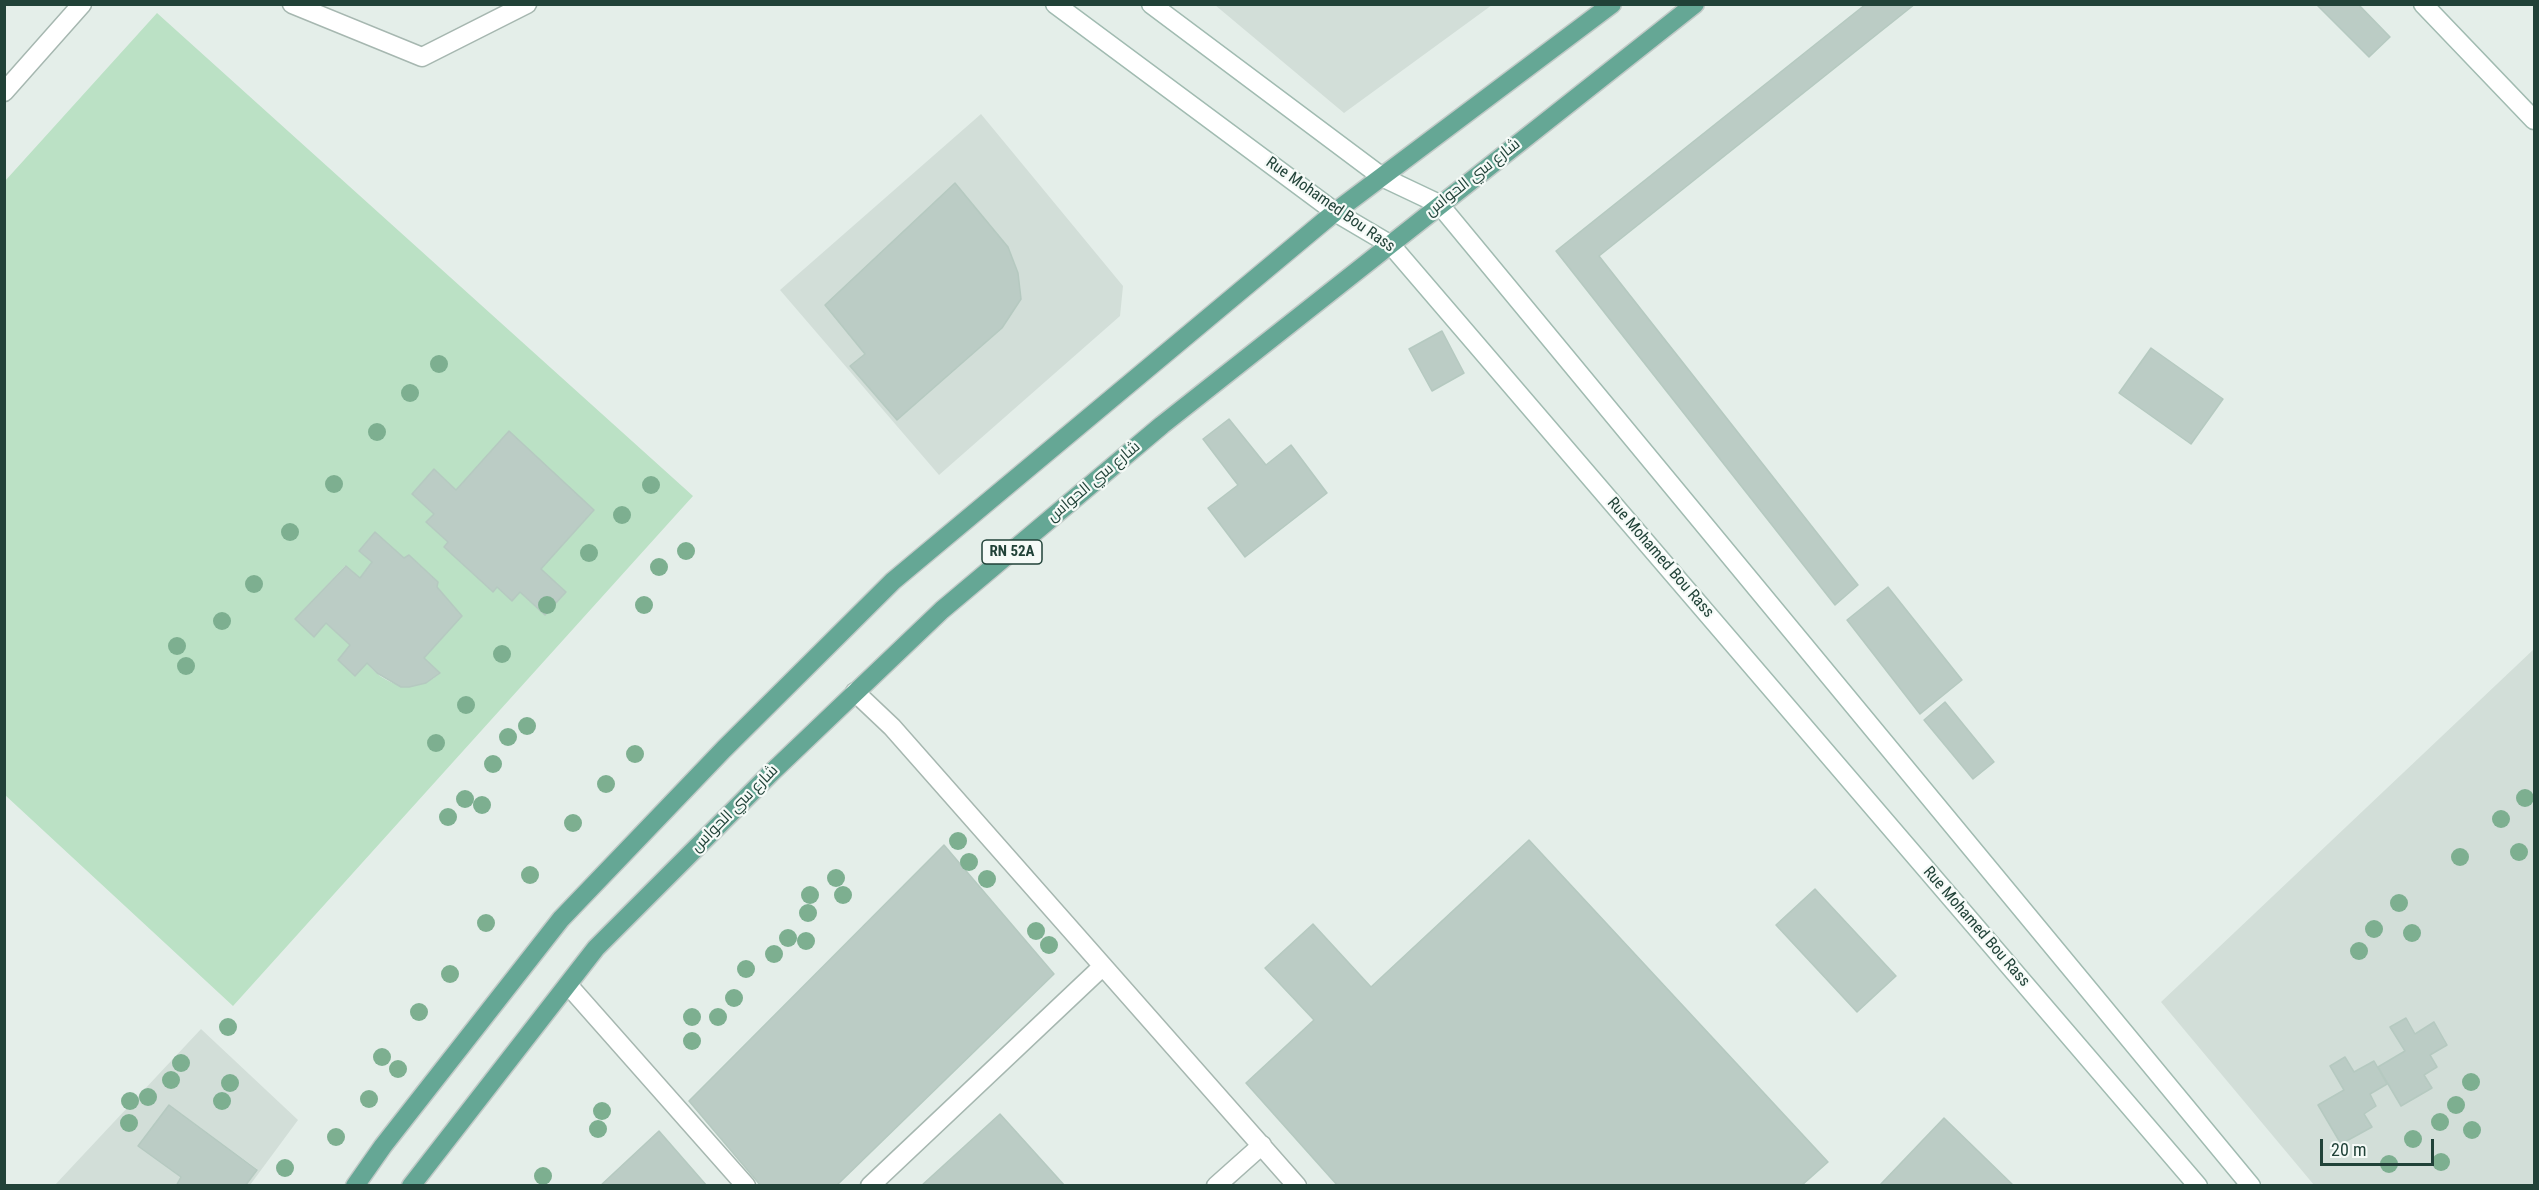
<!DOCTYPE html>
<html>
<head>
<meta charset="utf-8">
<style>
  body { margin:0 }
  #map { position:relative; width:2539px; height:1190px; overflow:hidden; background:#e4eee9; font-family:"Roboto Condensed",sans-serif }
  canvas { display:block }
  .frame { position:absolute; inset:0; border:6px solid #214238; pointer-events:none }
  .scale { position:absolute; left:2320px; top:1139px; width:114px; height:27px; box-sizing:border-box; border:3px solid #214238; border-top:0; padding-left:8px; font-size:18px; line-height:21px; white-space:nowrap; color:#214238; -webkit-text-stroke:4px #f5faf7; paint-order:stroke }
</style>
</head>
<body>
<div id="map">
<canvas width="2539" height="1190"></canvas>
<div class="frame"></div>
<div class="scale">20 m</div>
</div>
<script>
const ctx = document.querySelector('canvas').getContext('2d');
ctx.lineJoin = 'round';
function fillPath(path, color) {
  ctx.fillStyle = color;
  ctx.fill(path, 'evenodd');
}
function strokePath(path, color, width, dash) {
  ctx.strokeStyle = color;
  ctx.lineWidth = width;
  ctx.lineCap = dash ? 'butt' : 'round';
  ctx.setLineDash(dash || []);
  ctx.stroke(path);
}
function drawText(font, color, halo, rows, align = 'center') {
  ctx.font = font + ' "Roboto Condensed",Cairo,sans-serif';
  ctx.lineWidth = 4.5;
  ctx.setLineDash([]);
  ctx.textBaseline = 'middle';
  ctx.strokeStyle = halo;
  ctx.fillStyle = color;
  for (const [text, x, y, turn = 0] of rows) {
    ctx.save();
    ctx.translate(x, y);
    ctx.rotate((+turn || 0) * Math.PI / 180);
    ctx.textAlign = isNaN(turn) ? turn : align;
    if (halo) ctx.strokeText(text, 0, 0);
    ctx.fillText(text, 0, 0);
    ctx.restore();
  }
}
fillPath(new Path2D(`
  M1215,5H1492L1344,113Z
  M981,114L1123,286L1120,316L939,475L780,290ZM955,183L1008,247L1018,273L1021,299L1002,328L897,420L850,366L865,354L826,305Z
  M2534,649V1185H2314L2161,1002Z
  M201,1029L298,1120L250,1185H245L257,1169L169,1105L139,1146L181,1177L176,1185L54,1186Z`), '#d2ded8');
fillPath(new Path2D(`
  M157,13L693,496L233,1006L5,795V181ZM509,432L594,510L541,569L566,592L545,615L520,592L512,601L497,587L493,592L444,547L448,542L426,522L434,514L412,494L434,469L456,490ZM375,533L404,558L409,555L438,582L437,587L462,616L424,658L440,673C417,694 386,688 367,663L355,675L350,645L326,623L295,619L345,566L360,578L372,562L359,551Z`), '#bbe1c5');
const building = new Path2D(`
  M1866,4H1915L1599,256L1858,585L1835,605L1556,251Z
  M2316,4H2358L2390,37L2369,57Z
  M955,183L1008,247L1018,273L1021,299L1002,328L897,420L850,366L865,354L825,305Z
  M1442,331L1464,373L1432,391L1409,349Z
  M2151,348L2223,399L2191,444L2119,393Z
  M1229,419L1266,465L1291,445L1327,493L1245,557L1208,508L1238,485L1203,439Z
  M509,431L594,510L541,569L566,592L545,615L520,592L512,601L497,587L493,592L444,547L448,542L426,522L434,514L412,494L434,469L456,490Z
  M375,532L404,558L409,555L438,582L437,587L462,616L424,658L440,673L426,683L409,687H401L377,673L367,663L355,676L338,660L350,645L326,623L314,637L295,619L346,566L360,578L372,562L359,551Z
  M1888,587L1962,680L1920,714L1847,620Z
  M1945,702L1994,762L1973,779L1924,720Z
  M1529,840L1828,1162L1801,1186H1338L1246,1083L1314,1020L1265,968L1313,924L1371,987Z
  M944,845L1054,974L836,1186H761L689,1101Z
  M1815,889L1896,976L1857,1012L1776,925Z
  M2406,1018L2415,1034L2434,1022L2447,1045L2430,1055L2437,1067L2424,1075L2432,1088L2401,1106L2378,1067L2405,1051L2390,1027Z
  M2345,1057L2354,1072L2374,1061L2387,1084L2370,1094L2376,1106L2364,1114L2372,1127L2341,1144L2318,1105L2344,1090L2330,1066Z
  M169,1105L257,1170L245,1186H176L181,1177L138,1146Z
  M1000,1114L1065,1186H921Z
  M1944,1118L2014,1186H1879Z
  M659,1131L707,1186H600Z`);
fillPath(building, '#bbccc5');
strokePath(building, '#b5c9c0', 1.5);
const lane = new Path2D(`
  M292,4L422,57L527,4
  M4,92L82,4`);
const street = new Path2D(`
  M855,692L892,727L1297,1186
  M569,986L746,1186
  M870,1186L1102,967
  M1216,1186L1262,1145`);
const secondary = new Path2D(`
  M1055,4L1335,212L1391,245L2198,1186
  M1151,4L1382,177L1439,204L2251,1186
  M2423,4L2534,120`);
const primary = new Path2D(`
  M355,1186L383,1146L561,919L724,749L893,581L1335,212L1612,4
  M411,1186L596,948L770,774L942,610L1162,425L1695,4`);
strokePath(lane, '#a6b7b0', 21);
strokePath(street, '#a6b7b0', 21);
strokePath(secondary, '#a1bbb1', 21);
strokePath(primary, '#c1cac7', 21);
strokePath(lane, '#fff', 18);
strokePath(street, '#fff', 18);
strokePath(secondary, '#fff', 18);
strokePath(primary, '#65a795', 18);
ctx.fillStyle = '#7daf90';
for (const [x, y] of [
  [439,364],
  [410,393],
  [377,432],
  [334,484],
  [651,485],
  [622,515],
  [290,532],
  [686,551],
  [589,553],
  [659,567],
  [254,584],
  [547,605],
  [644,605],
  [222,621],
  [177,646],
  [502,654],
  [186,666],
  [466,705],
  [527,726],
  [508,737],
  [436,743],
  [635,754],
  [493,764],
  [606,784],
  [2525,798],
  [465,799],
  [482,805],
  [448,817],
  [2501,819],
  [573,823],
  [958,841],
  [2519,852],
  [2460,857],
  [969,862],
  [530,875],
  [836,878],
  [987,879],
  [810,895],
  [843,895],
  [2399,903],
  [808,913],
  [486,923],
  [2374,929],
  [1036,931],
  [2412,933],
  [788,938],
  [806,941],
  [1049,945],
  [2359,951],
  [774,954],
  [746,969],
  [450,974],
  [734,998],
  [419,1012],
  [692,1017],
  [718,1017],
  [228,1027],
  [692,1041],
  [382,1057],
  [181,1063],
  [398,1069],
  [171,1080],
  [2471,1082],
  [230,1083],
  [148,1097],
  [369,1099],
  [130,1101],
  [222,1101],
  [2456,1105],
  [602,1111],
  [2440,1122],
  [129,1123],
  [598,1129],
  [2472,1130],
  [336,1137],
  [2413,1139],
  [2441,1162],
  [2389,1164],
  [285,1168],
  [543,1176]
]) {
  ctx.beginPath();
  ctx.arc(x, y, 9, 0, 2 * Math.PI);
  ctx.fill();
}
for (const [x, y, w] of [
  [1012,552,60]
]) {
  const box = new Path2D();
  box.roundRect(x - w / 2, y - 12, w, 24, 4.5);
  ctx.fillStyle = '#f5faf7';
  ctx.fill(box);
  strokePath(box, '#214238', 1.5);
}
drawText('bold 15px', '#214238', null, [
  ["RN 52A",1012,552]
]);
drawText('16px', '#214238', '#f5faf7', [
  ["شارع سي الحواس",1473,178,-38],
  ["Rue Mohamed Bou Rass",1330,205,35],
  ["شارع سي الحواس",1094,482,-40],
  ["Rue Mohamed Bou Rass",1660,558,49],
  ["شارع سي الحواس",735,809,-45],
  ["Rue Mohamed Bou Rass",1976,927,49]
]);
</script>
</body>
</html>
